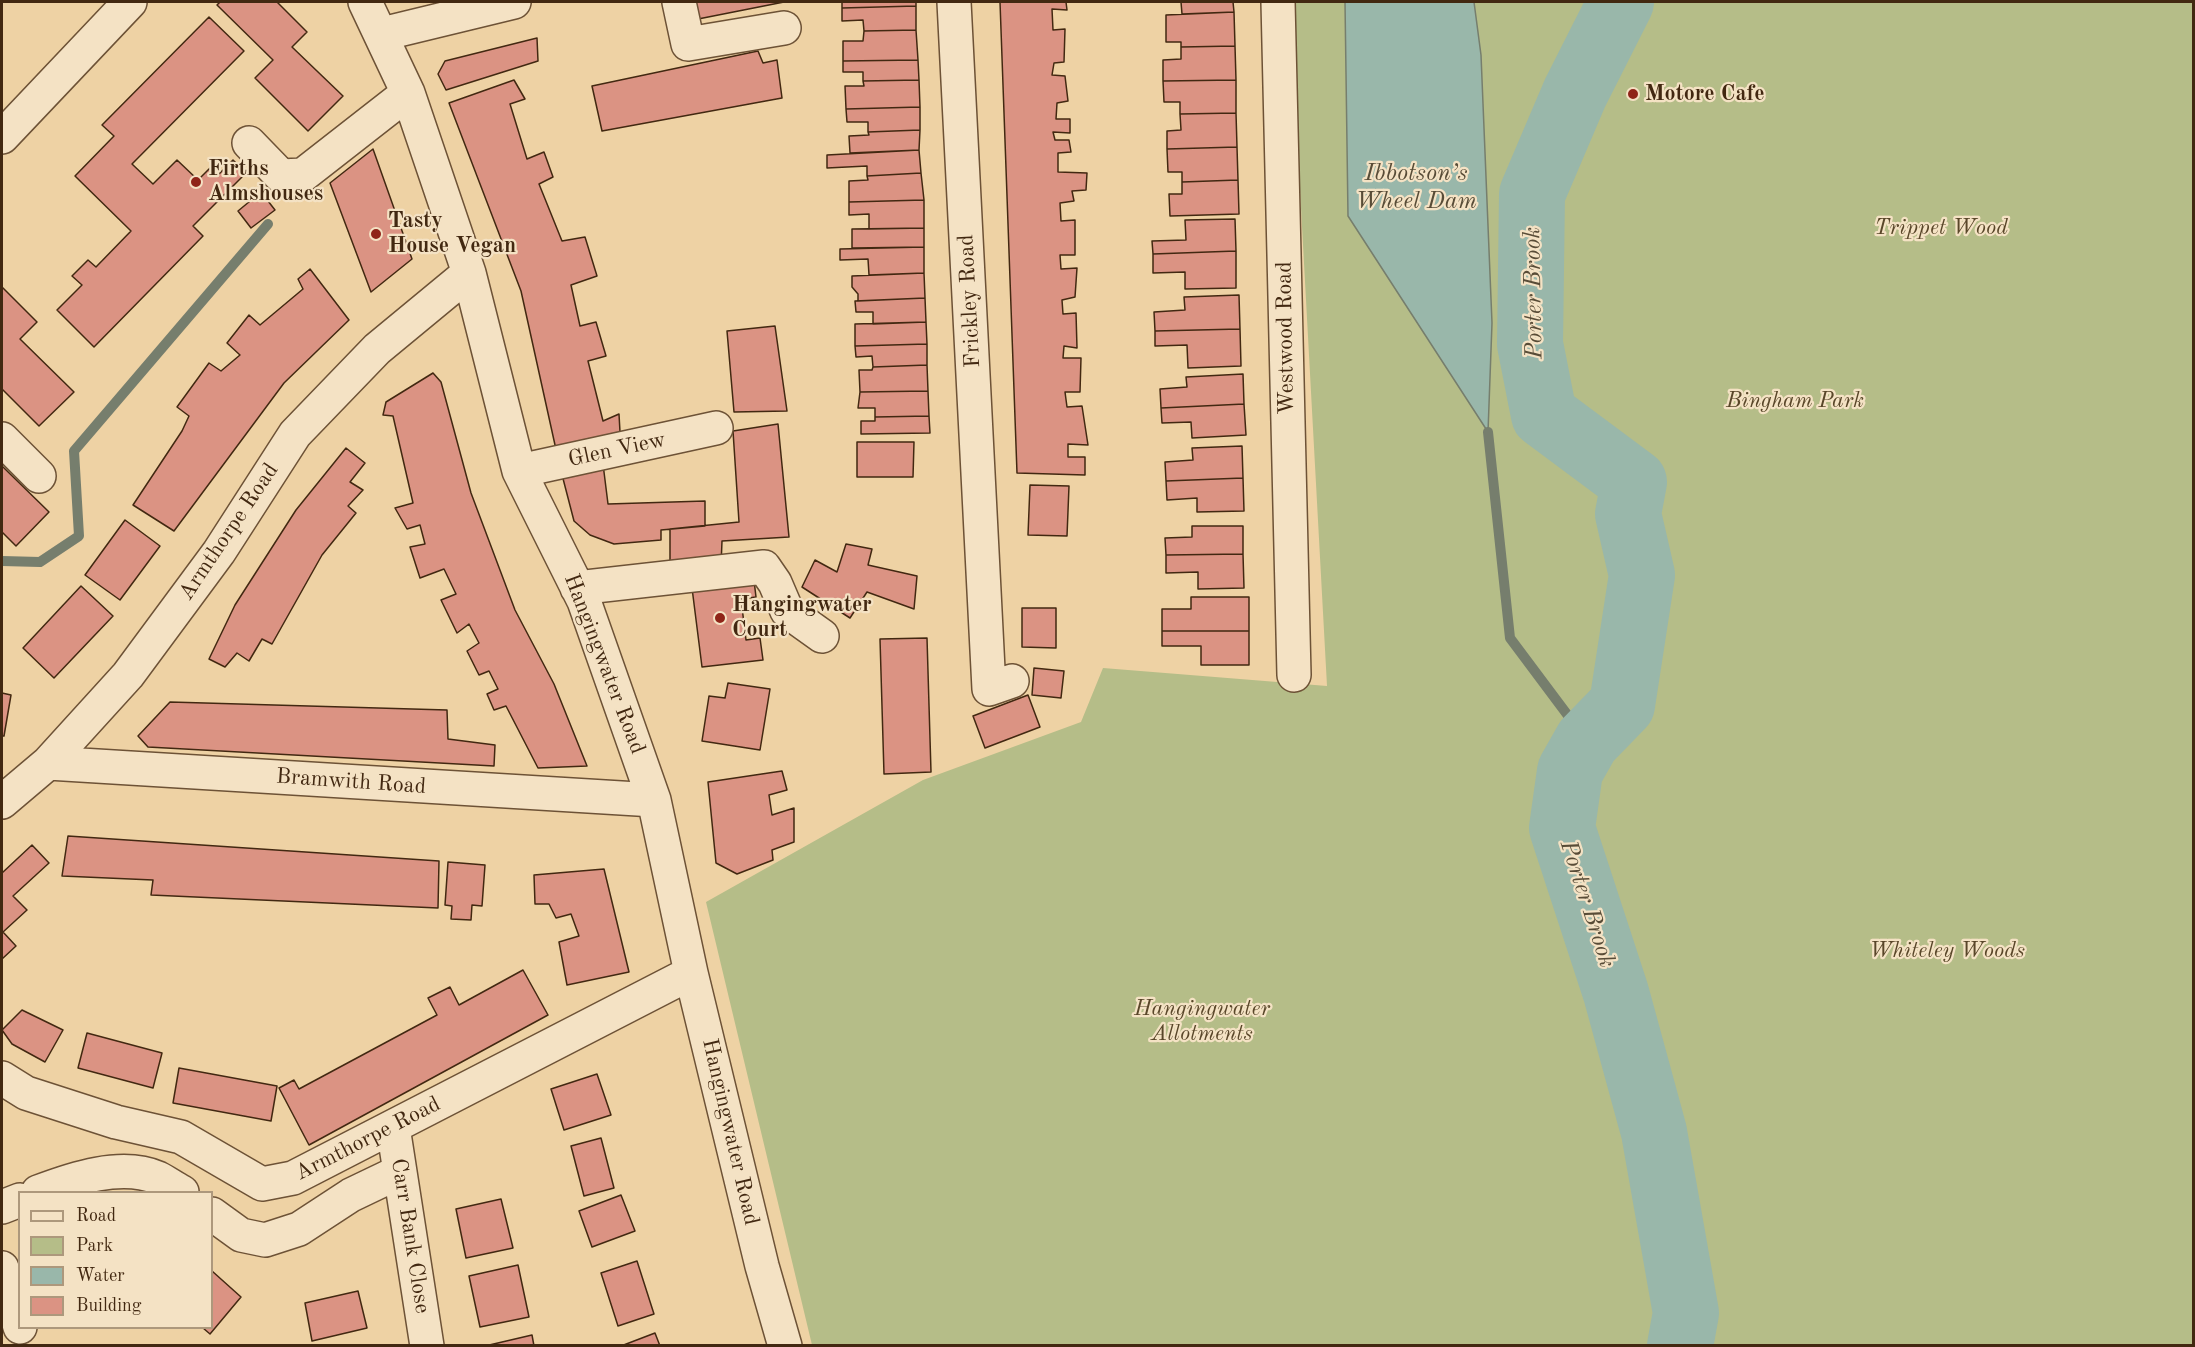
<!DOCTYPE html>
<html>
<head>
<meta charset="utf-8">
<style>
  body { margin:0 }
  #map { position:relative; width:2195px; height:1347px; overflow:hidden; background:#eed2a4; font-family:"Old Standard TT",serif }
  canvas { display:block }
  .frame { position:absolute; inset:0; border:3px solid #422811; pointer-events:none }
  .legend { position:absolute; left:18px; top:1191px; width:195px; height:138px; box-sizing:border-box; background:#f4e2c4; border:2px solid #ad987c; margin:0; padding:8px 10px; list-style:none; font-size:18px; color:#422811 }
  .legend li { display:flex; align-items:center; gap:12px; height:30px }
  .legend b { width:30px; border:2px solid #ad987c }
</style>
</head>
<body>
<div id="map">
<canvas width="2195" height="1347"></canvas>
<div class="frame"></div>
<ul class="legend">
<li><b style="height:8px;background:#f4e2c4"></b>Road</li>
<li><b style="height:16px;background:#b5bd88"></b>Park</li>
<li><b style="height:16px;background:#99b7aa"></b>Water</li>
<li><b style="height:16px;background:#db9383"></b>Building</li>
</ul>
</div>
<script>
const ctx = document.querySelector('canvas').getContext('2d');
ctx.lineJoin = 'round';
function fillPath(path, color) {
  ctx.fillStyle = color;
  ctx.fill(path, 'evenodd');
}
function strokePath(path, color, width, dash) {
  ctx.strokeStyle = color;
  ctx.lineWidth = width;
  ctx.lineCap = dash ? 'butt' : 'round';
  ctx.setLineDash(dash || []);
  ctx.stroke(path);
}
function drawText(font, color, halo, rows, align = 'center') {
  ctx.font = font + ' "Old Standard TT",serif';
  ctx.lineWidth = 4.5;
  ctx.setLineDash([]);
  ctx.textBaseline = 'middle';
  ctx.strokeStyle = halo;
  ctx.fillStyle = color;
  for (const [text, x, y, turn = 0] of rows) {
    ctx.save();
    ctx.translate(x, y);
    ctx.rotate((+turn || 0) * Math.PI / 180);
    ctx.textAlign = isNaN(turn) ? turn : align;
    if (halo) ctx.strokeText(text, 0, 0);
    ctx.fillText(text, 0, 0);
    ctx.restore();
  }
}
fillPath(new Path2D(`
  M1295,2H2193V1345H812L706,902L923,780L1081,722L1103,668L1327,686L1293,61Z`), '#b5bd88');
const water = new Path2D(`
  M1345,2H1474L1481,55L1492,323L1488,432L1348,216Z`);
fillPath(water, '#99b7aa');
strokePath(water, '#767e6d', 1.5);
strokePath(new Path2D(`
  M1488,432L1510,638L1587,741
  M2,561L40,562L79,536L74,451L268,224`), '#767e6d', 10);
strokePath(new Path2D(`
  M1621,2L1575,93L1532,194L1530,344L1544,415L1634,482L1628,514L1642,575L1622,705L1587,741L1570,771L1562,828L1616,993L1654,1132L1686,1313L1680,1346`), '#99b7aa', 66);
const building = new Path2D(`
  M220,2H277L307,32L292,47L343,96L308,131L255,78L273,60L217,5Z
  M683,2H784L688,21Z
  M842,2H916V6L842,8Z
  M1000,2H1066L1067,10L1052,9L1053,30L1065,29L1064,62L1054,63L1052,75L1065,76L1068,101L1057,103L1056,119H1070V133L1053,132L1055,140H1069L1071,152L1058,153V172L1087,173L1086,190L1072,191L1074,201L1060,203L1061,221L1075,220V255H1060L1061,269L1077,268L1075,297L1062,300L1063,314L1076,313L1077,348L1064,346L1063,358H1081L1080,392H1065L1067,407L1082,406L1088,445L1068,444V457H1085V475L1017,473Z
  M1181,2H1233L1234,12L1182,14Z
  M916,6V30L864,31L863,20L842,21V8Z
  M1234,12L1235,46L1181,47V42H1166V15Z
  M209,17L244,51L132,164L153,184L177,160L198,180L210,168L217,176L233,160L246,173L193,226L203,236L94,347L57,310L82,285L72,276L88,260L96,267L131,231L75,176L114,136L102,125Z
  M916,30L918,60L843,61V41H863L864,31Z
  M537,38L538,61L446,90L438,74L445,61Z
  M1235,46L1236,80L1163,81V60L1181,59V47Z
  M758,51L763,63L777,60L782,98L602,131L592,86Z
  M918,60L919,80L863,81V72H843V61Z
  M514,80L525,99L510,104L527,159L544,152L553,177L539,184L562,241L585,237L597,276L571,285L580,326L596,322L606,356L588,361L603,421L619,414L620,432L602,442L557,454L521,291L449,103Z
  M919,80L920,107L846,109L845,86H864L863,81Z
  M1236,80V113L1180,114V102H1164L1163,81Z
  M920,107V130L868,132V122H847L846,109Z
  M1236,113L1237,147L1167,149V131L1181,130L1180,114Z
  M920,130L919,150L850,153L849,136L869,135L868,132Z
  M1237,147L1238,180L1182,182V172H1168L1167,149Z
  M373,149L412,259L371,292L330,183Z
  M919,150L921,173L867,176V166L827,168V155Z
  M921,173L924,200L849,202V181L868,180L867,176Z
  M1238,180L1239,214L1170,216L1169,194H1182V182Z
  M261,192L275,210L251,228L238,211Z
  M924,200V228L869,229V214L849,215V202Z
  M1235,219L1236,251L1153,254L1152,241L1186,240L1185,220Z
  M924,228V247L852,248V229Z
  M924,247V273L869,275L868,259L840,260V249Z
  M1236,251V288L1185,289V272L1153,273V254Z
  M310,269L349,320L284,383L174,531L133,505L182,431L189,416L177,407L209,363L221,371L240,355L227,343L249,315L260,325L303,289L298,279Z
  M924,273L925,298L858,301V294L852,287V276Z
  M2,287L37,322L20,339L74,392L39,426L2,389Z
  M1239,295L1240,329L1155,331L1154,312L1185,310L1184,297Z
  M925,298L926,322L873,324V312H856L855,301Z
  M926,322L927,344L855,346V324Z
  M775,326L787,411L734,412L727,331Z
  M1240,329L1241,366L1188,368L1187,345L1155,346V331Z
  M927,344V365L873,367L872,356L856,357L855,346Z
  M927,365L928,391L860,392L859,370H872L873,367Z
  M433,373L441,382L471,493L515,610L554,684L587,766L538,768L506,706L494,710L487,694L498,689L489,671L479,675L467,651L479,643L469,624L457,633L441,600L456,594L444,569L420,578L410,547L425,544L420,525L407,529L395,508L413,503L393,416L383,415L386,402Z
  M1243,374L1244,404L1161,408L1160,389L1187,387L1186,377Z
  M928,391L929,416L875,417V408H858L860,392Z
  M1244,404L1246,435L1192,438L1191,422L1162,423L1161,408Z
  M929,416L930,433L861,434V421H875V417Z
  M778,424L789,537L722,541L721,566L670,574V529L739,522L733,431Z
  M857,442H914L913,477H857Z
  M1242,446L1243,478L1166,481L1165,462L1193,460L1192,448Z
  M346,448L365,463L350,482L363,490L348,506L356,513L322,555L272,644L262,639L249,661L237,653L225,667L209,659L235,605L296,510Z
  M602,456L608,504L705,501V526L661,530V540L614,544L590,535L574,521L560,467Z
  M2,466L49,512L16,546L2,532Z
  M1243,478L1244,511L1197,512V498L1167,500L1166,481Z
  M1030,485L1069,486L1067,536L1028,535Z
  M125,520L160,546L120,600L85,575Z
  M1192,526H1243V554L1166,555L1165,538L1192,537Z
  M846,544L872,549L868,565L917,576L914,609L867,592L850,618L802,587L815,560L837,572Z
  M1243,554L1244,588L1198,589V572L1166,573V555Z
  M753,572L756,597L741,599L746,640L760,638L763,660L702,667L691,580Z
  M81,586L113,616L54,678L23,648Z
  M1191,597H1249V631H1162V609H1191Z
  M1022,608H1056V648L1022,647Z
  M1162,631H1249V665H1201V646H1162Z
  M927,638L931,772L884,774L880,639Z
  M1034,668L1064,671L1061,698L1032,695Z
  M728,683L770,689L760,750L702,741L709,696L725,698Z
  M2,693L11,695L4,736H2Z
  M1028,695L1040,727L985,748L973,716Z
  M170,702L447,710L448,739L495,745L494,766L148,747L138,736Z
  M782,771L787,790L769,795L772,815L794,808V842L772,850L773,860L737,874L716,863L708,782Z
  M68,836L439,861L438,908L151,895L153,880L62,876Z
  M32,845L49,863L13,896L27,910L3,932L16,946L2,959V873Z
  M448,862L485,865L482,906L472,905L471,920L451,919L452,906L445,905Z
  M604,869L629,972L567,985L559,942L579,936L571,914L556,918L549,904H535L534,875Z
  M523,970L548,1015L309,1145L279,1088L294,1080L299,1089L437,1015L428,998L450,987L459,1005Z
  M22,1010L63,1030L45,1062L12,1044L2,1030Z
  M87,1033L162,1053L153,1088L78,1068Z
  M179,1068L277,1086L271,1121L173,1103Z
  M597,1074L611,1115L564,1130L551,1089Z
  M601,1138L614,1188L584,1196L571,1146Z
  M621,1195L635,1231L592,1247L579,1211Z
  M501,1199L513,1248L466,1258L456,1209Z
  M637,1261L654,1314L618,1326L601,1273Z
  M518,1265L529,1317L480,1327L469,1276Z
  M212,1271L241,1297L210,1334L203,1328H212Z
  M358,1291L367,1328L312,1341L305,1303Z
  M655,1333L660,1346H621Z
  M532,1335L534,1346H485Z`);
fillPath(building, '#db9383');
strokePath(building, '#422811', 1.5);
const minor = new Path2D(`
  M365,2L408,93L469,273L519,471L584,601L654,800L691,973L762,1266L785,1346
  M679,2L688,44L784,28
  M954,2L989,689L1012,681
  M1278,2L1294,675
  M382,34L514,2
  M2,137L130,2
  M249,143L281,176L303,175L408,93
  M2,439L39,476
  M519,471L716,428
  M577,588L764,567L775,583L787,611L822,636
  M48,763L654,800
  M2,802L48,763L128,675L219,552L295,434L377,349L469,273
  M2,1078L26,1093L116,1122L181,1137L262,1184L293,1178L691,973
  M393,1127L427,1346
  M38,1192C72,1179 122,1162 158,1178C166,1182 174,1188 182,1192
  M2,1207L20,1200
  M212,1214L241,1235L265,1240L299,1229L351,1195L399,1172
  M2,1268L20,1327`);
strokePath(minor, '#6d5236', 36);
strokePath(minor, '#f4e2c4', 33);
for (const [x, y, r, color] of [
  [1633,94,6,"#8f2418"],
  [196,182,6,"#8f2418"],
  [376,234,6,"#8f2418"],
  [720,618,6,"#8f2418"]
]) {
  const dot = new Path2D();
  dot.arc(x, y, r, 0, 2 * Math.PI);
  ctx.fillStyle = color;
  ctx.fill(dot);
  strokePath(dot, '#f4e2c4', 2);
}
drawText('bold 22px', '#422811', '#f4e2c4', [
  ["Motore Cafe",1645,94],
  ["Firths",208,169],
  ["Almshouses",208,194],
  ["Tasty",388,221],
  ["House Vegan",388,246],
  ["Hangingwater",732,605],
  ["Court",732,630]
], 'left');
drawText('italic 22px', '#594629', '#f4e2c4', [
  ["Trippet Wood",1941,228],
  ["Bingham Park",1795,401],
  ["Whiteley Woods",1947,951],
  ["Hangingwater",1202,1009],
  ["Allotments",1202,1034]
]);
drawText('22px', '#422811', '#f4e2c4', [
  ["Frickley Road",970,301,-93],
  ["Westwood Road",1286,338,-91],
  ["Glen View",617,450,-12],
  ["Armthorpe Road",229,532,-56],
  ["Hangingwater Road",604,664,69],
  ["Bramwith Road",351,782,4],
  ["Hangingwater Road",730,1132,77],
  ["Armthorpe Road",368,1139,-27],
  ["Carr Bank Close",410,1236,81]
]);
drawText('italic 24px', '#584c37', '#f4e2c4', [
  ["Ibbotson’s",1416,174],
  ["Wheel Dam",1416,202],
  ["Porter Brook",1534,293,-91],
  ["Porter Brook",1587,904,72]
]);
</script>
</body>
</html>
